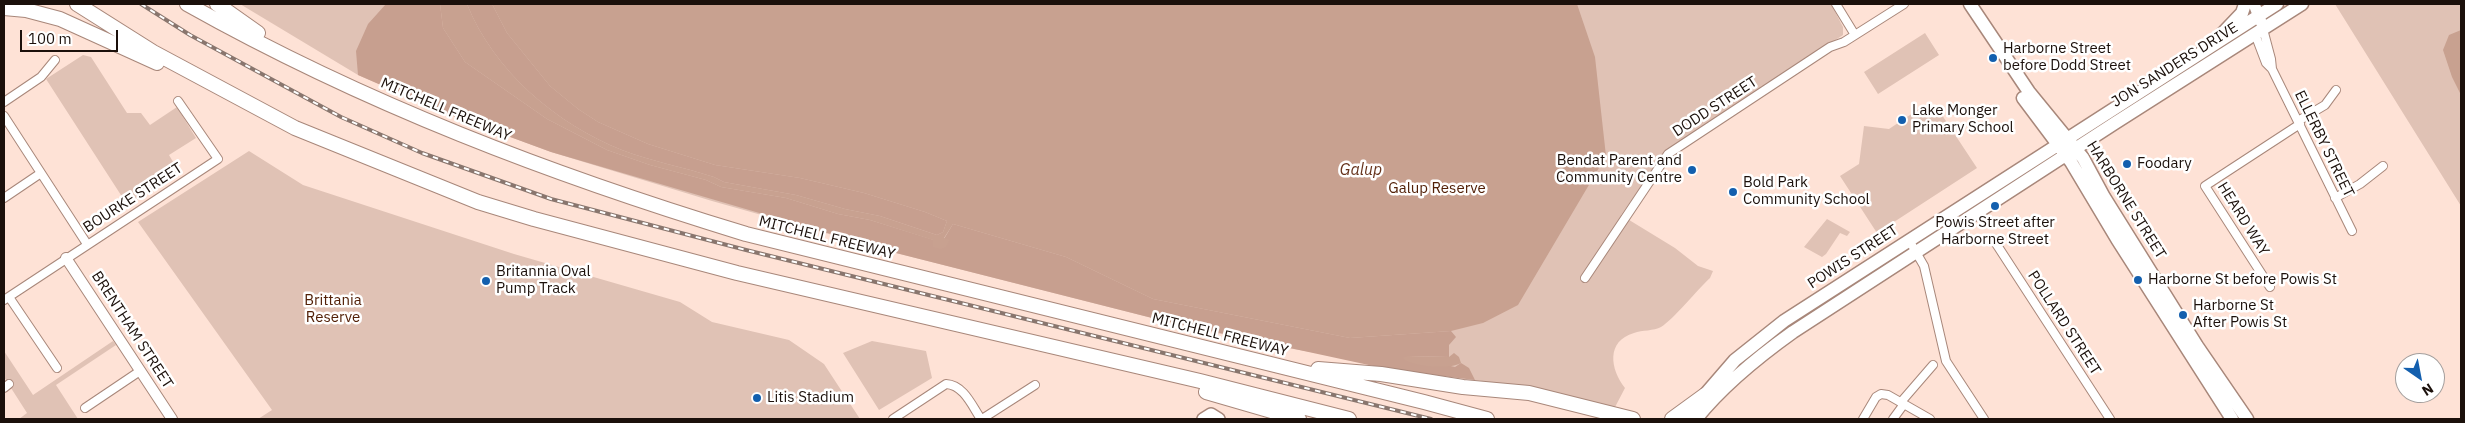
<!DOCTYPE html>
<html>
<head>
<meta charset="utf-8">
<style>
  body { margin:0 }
  #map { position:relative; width:2465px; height:423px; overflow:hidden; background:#fee2d6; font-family:"IBM Plex Sans",sans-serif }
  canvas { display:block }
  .frame { position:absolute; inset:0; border:5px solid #1b100b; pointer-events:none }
  .north { position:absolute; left:2395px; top:353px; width:50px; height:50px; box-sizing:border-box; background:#fff; border:1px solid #a49f9d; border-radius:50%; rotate:147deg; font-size:14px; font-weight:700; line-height:20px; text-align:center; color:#1b100b }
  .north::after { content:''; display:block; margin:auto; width:18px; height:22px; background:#135fae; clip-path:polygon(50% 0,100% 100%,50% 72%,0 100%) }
  .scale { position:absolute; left:20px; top:30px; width:98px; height:22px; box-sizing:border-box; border:2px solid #1b100b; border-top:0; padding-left:6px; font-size:15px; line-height:18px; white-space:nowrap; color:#1b100b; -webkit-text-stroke:4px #fff; paint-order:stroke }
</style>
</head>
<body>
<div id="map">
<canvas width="2465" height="423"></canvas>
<div class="frame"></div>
<div class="north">N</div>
<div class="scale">100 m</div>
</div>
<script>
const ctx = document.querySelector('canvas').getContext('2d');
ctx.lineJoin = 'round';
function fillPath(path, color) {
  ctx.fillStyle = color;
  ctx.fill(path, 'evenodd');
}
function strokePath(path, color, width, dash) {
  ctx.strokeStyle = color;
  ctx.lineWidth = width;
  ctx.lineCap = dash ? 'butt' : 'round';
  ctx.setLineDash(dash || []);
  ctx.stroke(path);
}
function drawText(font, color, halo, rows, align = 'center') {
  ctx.font = font + ' "IBM Plex Sans",sans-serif';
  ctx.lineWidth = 5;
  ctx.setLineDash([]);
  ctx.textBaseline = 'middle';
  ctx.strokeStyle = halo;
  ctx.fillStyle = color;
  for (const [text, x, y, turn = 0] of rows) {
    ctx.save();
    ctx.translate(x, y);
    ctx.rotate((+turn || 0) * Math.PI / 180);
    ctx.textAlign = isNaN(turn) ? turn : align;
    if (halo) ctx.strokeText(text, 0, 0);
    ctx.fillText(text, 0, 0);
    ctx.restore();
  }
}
fillPath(new Path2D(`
  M240,4H1831L1843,27V35L1666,151L1621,215L1675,248L1698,266L1713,271L1710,278C1698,289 1673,320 1661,327C1654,331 1642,330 1634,333C1606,341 1610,369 1625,388L1614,409L1533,388L1453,377L1265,344L1160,320L896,253L712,201L551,152L445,113L358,75Z
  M2335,4H2461V206Z
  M1925,33L1939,55L1878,94L1864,72Z
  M83,55L91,57L127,113H141L150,125L177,107L196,138L169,155L179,172L128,206L46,79Z
  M1922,107L1928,115L1938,109L1977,168L1877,233L1840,176L1859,164L1864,126L1889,129Z
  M249,151L303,185L514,254L680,302L712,322L789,340L824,364L860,419H258L272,410L138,222Z
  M1827,219L1850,232L1847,236L1840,233L1826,254L1822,257L1804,247Z
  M113,341L116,345L56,385L78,419H19L27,413L4,377V351L33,395Z
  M872,341L926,351L932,378L879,410L843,353Z`), '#e0c2b5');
fillPath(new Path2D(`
  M386,4H440L443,28L465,62L547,119L607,150L650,165L706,180L721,187L786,198L838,214L870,220L934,240L933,247L944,239L953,224L1066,257L1153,299L1350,338L1451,331L1456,337L1449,345V357L1408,356L1455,367L1461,363L1469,368L1475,380L1392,370L1160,320L896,253L551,152L445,113L358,75L356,51L368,24Z
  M467,4H492L507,33L550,86L578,109L598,122L648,144L715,165L800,178L864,193L925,212L947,221L943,232L937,235L880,216L845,209L796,195L724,182L714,177C683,167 651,161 622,150C555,123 494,71 467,4Z`), '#c79f8f');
fillPath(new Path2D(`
  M440,4H467C494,71 555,123 622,150C651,161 683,167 714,177L724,182L796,195L845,209L880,216L937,235L943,232L947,221L925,212L864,193L800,178L715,165L648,144L598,122L578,109L550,86L507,33L492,4H1577L1595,57L1606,156L1518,305L1483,323L1451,331L1350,338L1153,299L1066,257L953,224L944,238L950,240L946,247L941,249L933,247V240L870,220L838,214L786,198L721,187L706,180L650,165L607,150L547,119L465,62L443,28Z
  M2461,30V95L2452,77L2443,50L2449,35Z
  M1454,353L1459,357L1461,363C1448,370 1413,367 1402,358L1408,356L1449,357Z`), '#c8a190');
const minor = new Path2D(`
  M1836,4L1855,35
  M2263,29L2271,59L2272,69
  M2255,34L2266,63L2272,69L2352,231
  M4,102L41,77L55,60
  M4,116L87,244
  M2298,121L2325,105L2336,90
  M4,198L41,173
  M2335,198L2360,184L2383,166
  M1909,240L1924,266L1946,361L1984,419
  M1995,242L2110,419
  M1585,278L1668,154L1830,47L1844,42L1904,4
  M2270,287L2205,186L2300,124
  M9,297L57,368
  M4,300L218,159L178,101
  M4,388L9,384
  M1901,402L1933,365
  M85,408L140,371
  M893,419L946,384C964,385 972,406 981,419
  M982,419L1035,385
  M1863,419L1876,397L1881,394L1888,395L1930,419
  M1893,419L1904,404`);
const tertiary = new Path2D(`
  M66,258L172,419`);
const secondary = new Path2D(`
  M2254,4L2261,22
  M1203,419L1211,414L1219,419`);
const primary = new Path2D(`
  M1970,4L2029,92L2083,158L2104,197L2197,346L2247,419
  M2222,34L2242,13L2245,4
  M2023,98L2071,162L2117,239L2232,419
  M1684,419L1735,360L1784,321L2277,4
  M1696,419C1723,385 1758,357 1793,332L2115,123L2302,4`);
const motorway = new Path2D(`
  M77,4L153,52L295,128L478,202L534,219L737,273L1200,381L1349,419
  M187,4C365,104 552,175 746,234L1424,402L1487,419
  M217,4L258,33
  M4,8L26,10L60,19L157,63
  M1318,369L1381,374L1463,387L1529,393L1633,419
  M1206,392L1299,419
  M1672,419L1705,395`);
strokePath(minor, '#a8877a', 10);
strokePath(tertiary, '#a8877a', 12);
strokePath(secondary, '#a8877a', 14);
strokePath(primary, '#a8877a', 15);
strokePath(motorway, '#a8877a', 16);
strokePath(minor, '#fff', 8);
strokePath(tertiary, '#fff', 10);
strokePath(secondary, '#fff', 11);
strokePath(primary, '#fff', 12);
strokePath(motorway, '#fff', 14);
const rail = new Path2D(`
  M141,4L190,35L341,117L422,153L551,199L746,250L1431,419`);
strokePath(rail, '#89766e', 4);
strokePath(rail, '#fff', 2, [5.5]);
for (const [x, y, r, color] of [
  [1993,58,5,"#135fae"],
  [1902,120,5,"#135fae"],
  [2127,164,5,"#135fae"],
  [1692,170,5,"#135fae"],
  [1733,192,5,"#135fae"],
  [1995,206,5,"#135fae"],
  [2138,280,5,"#135fae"],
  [486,281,5,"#135fae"],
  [2183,315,5,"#135fae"],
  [757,398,5,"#135fae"]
]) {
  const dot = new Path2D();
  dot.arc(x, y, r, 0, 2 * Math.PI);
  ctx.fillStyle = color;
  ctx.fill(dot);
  strokePath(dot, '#fff', 2);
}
drawText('15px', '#1b100b', '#fff', [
  ["Harborne Street",2003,49],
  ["before Dodd Street",2003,66],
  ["Lake Monger",1912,111],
  ["Primary School",1912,128],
  ["Bendat Parent and",1682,161,"right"],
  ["Community Centre",1682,178,"right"],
  ["Foodary",2137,164],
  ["Bold Park",1743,183],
  ["Community School",1743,200],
  ["Powis Street after",1995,223,"center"],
  ["Harborne Street",1995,240,"center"],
  ["Britannia Oval",496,272],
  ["Pump Track",496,289],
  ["Harborne St before Powis St",2148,280],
  ["Harborne St",2193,306],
  ["After Powis St",2193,323],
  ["Litis Stadium",767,398]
], 'left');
drawText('15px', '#1b100b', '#fff', [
  ["JON SANDERS DRIVE",2175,65,-32],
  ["DODD STREET",1715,107,-33],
  ["MITCHELL FREEWAY",446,110,23],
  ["ELLERBY STREET",2324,144,64],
  ["BOURKE STREET",133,198,-33],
  ["HARBORNE STREET",2126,200,58],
  ["HEARD WAY",2243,219,58],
  ["MITCHELL FREEWAY",827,238,14],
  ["POWIS STREET",1853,257,-33],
  ["POLLARD STREET",2064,323,57],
  ["BRENTHAM STREET",132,330,57],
  ["MITCHELL FREEWAY",1220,335,14]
]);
drawText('15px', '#522007', '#fff', [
  ["Galup Reserve",1437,189],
  ["Brittania",333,301],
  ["Reserve",333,318]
]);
drawText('italic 16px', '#66321b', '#fff', [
  ["Galup",1361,170]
]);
</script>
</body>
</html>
